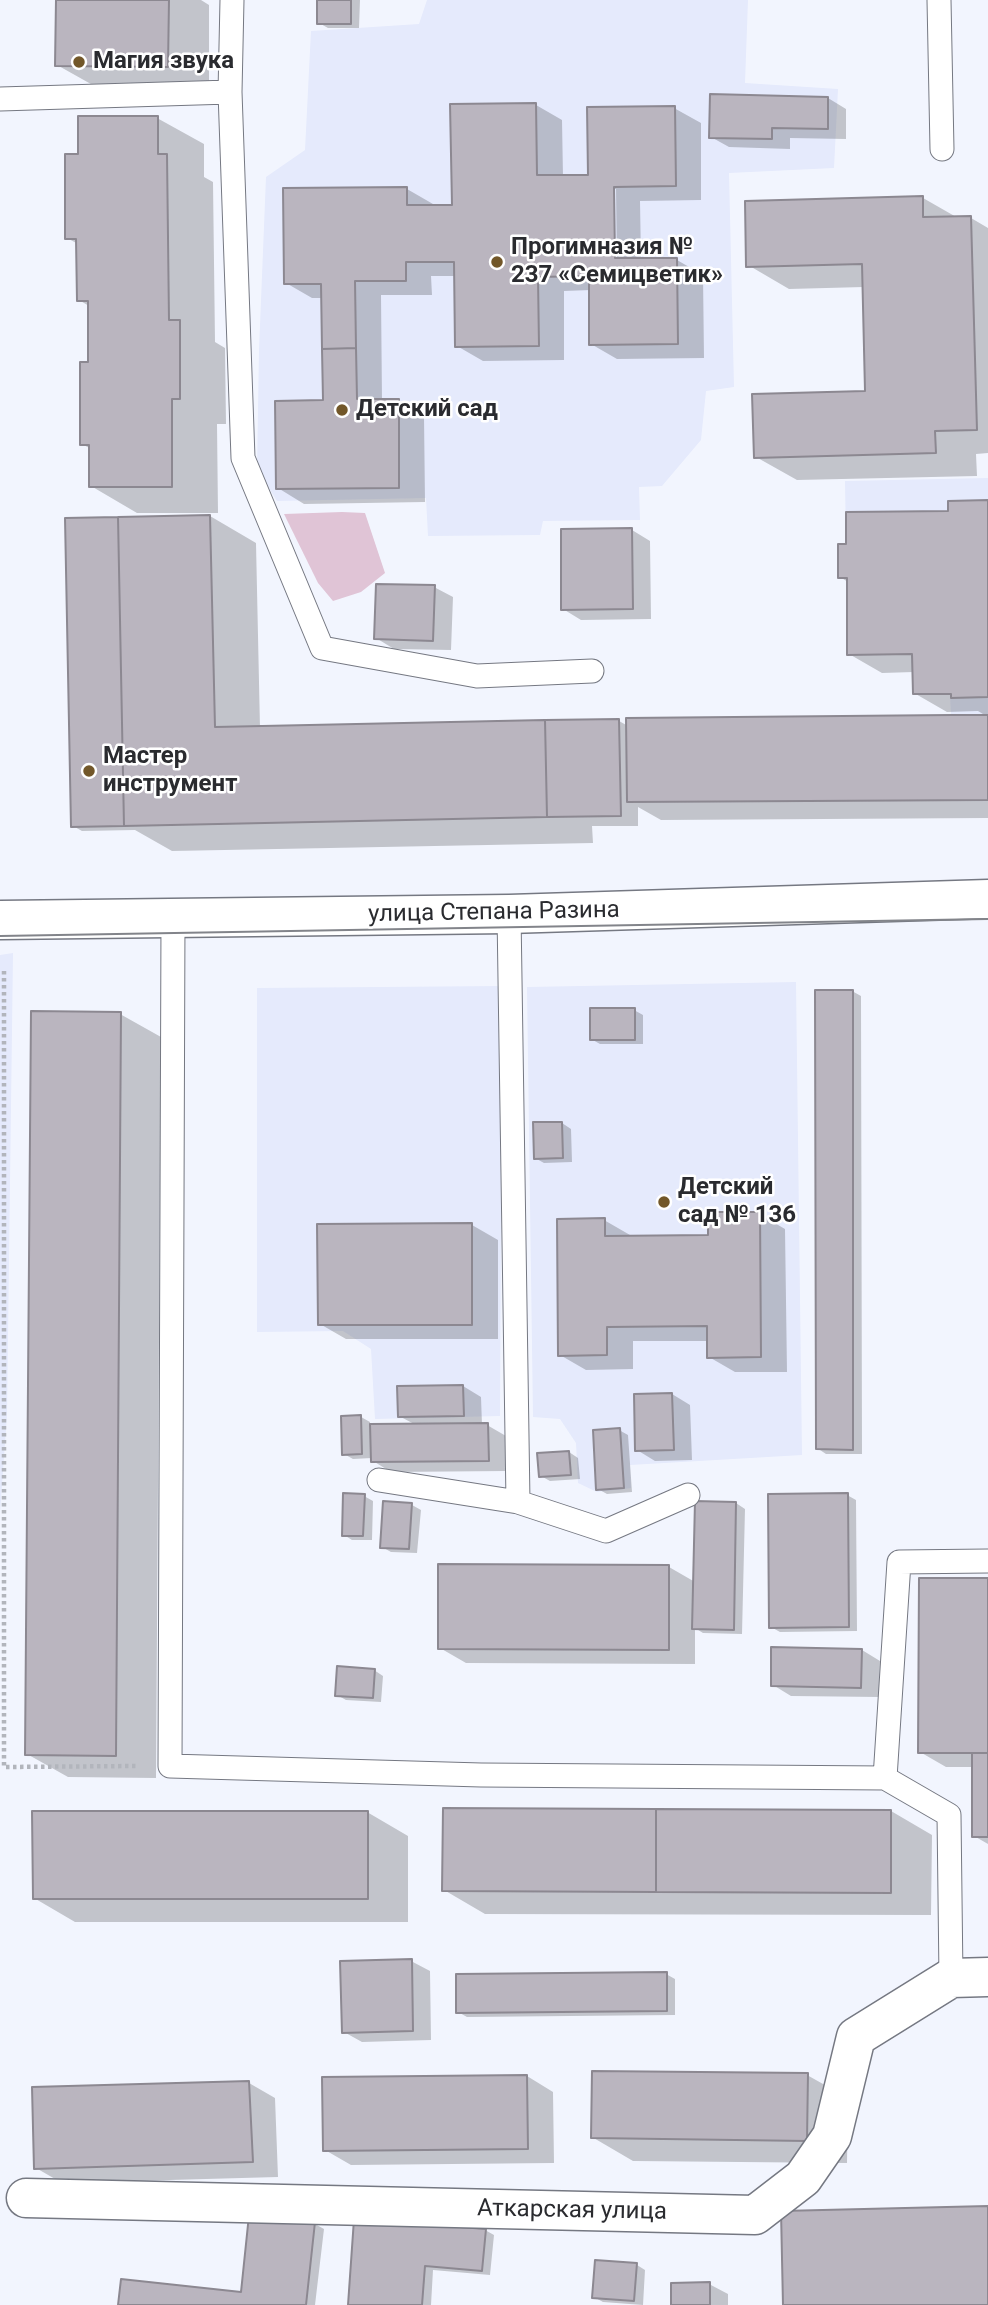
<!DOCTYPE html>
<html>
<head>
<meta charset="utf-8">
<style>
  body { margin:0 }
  canvas { display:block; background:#f2f5fe }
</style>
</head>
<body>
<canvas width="988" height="2305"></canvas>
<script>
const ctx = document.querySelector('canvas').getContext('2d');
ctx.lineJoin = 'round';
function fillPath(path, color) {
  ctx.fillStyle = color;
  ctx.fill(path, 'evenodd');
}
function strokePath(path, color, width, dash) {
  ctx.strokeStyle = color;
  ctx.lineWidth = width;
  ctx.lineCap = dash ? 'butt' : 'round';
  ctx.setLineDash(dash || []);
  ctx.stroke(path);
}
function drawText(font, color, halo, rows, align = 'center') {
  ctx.font = font + ' Roboto,sans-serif';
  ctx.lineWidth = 5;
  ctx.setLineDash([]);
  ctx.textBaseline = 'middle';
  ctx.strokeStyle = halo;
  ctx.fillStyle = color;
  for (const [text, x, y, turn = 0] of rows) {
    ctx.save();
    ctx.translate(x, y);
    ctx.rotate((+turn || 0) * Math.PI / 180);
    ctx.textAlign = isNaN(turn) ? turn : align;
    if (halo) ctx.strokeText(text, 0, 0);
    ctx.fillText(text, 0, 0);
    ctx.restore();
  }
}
fillPath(new Path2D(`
  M427,0H748L745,83L838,89L834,168L729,173L734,387L706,391L701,440L662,486L639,487L640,520L543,521L540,535L428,536L426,498L277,501L257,469L259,350L266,177L305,150L311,31L419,24Z
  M988,478V715H951L950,694H913L911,654L847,655V578H838V544H846L845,481Z
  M13,953L7,1415L0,1513V955Z
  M796,982L802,1455L630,1465L631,1488L597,1492L578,1483L576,1443L560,1419L533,1417L527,987Z
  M502,986L500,1416L375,1419L371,1349L343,1331L257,1332V988Z`), '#e5eafc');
fillPath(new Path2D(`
  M342,512L365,513L385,573L361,592L333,601L318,583L284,514Z`), '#e0c4d6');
fillPath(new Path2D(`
  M58,0H201L209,5V90L98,88L57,65Z
  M319,0H360L359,28H328L319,23Z
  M828,98L846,109V139L790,138V149L729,147L711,137Z
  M536,105L562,120L563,177H590L674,108L701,123V200L640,201L641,260H677L703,275L704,358L617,359L591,344V290L564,291V360L483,361L457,346L456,276H431L432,295H381L382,401H398L424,416L425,502L304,504L278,488L324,402L323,298H312L286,283L407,189L433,204V207H453ZM612,189H616L617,267H613Z
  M157,118L204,144V177L213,182L215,342L225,348L226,424H217L218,513H137L91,486V449L82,444L90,363L89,306L79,300L78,244L67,238L80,156Z
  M923,198L958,218H971L988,228V453L976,454L977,476L797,480L756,457L867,393L864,287L789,289L748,265Z
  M988,502V818L661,820L638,807V826H592L593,843L172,851L135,830L82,831L73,826L210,516L256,543L260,728L619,721L628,726L988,717L978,711L947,712L914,693V672L882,673L849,654L848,582L840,577L848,546Z
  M632,530L650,541L651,619L581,620L563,609Z
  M434,587L453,597L451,650L394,649L376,638Z
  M852,991L861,996L862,1454H826L817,1448Z
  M634,1010L643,1015V1044H600L591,1039Z
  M120,1014L161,1037L156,1778L68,1777L27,1754Z
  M562,1123L571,1129L572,1162L544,1163L535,1158Z
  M759,1214L785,1229L787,1372H735L709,1357V1341H633V1369L586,1370L560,1355L604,1220L630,1235V1237L710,1236Z
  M472,1225L498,1240V1339H346L320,1324Z
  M463,1386L481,1397L482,1425H487L506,1436L507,1471L391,1472L373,1461L372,1458L353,1459L344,1454L361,1417L370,1422V1426L416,1425L399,1416Z
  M672,1394L690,1405L692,1460L655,1461L637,1450Z
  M619,1430L628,1435L632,1492L607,1494L598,1489Z
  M569,1452L578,1458L580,1479L550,1481L541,1476Z
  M847,1495L856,1500L857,1631L780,1632L771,1627Z
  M364,1496L373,1501L372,1540H352L344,1535Z
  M736,1503L745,1509L742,1634L703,1633L695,1628V1664L466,1663L440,1648L669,1567L695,1582Z
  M412,1505L421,1510L417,1553L391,1552L382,1547Z
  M988,1580V1844L974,1836V1767H946L920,1752Z
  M862,1650L880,1661L879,1697L791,1696L773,1685Z
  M374,1670L383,1676L381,1702L346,1700L337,1695Z
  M891,1811L932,1835L931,1915L485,1914L444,1890Z
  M367,1812L408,1836V1922H75L34,1898Z
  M411,1961L430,1971L431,2040L362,2042L344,2032Z
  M666,1974L675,1979V2015L467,2017L458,2012Z
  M807,2075L848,2098L847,2163L633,2161L592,2137Z
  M527,2076L553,2092L554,2163L351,2165L325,2150Z
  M249,2083L275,2098L278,2177L62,2183L36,2168Z
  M315,2224L324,2229L315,2305H120L243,2294Z
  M485,2230L494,2235L490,2275L433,2270L431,2305H350Z
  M637,2265L645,2270L643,2305L603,2302L594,2297Z
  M709,2284L728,2294V2305H673Z`), '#0003');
const building = new Path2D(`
  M56,0H169L168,67L55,66Z
  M317,0H351V24H317Z
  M710,94L828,97V129L772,128V139L709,138Z
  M536,103L537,175H588L587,107L675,106L676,186L614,187L615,258H677L678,344L589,345V276L538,277L539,346L455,347L454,262H406V281H355L356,348L322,349L321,284H284L283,188L407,187V205H452L450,104Z
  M78,116H158V154H167L169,320H180V399H172V487H89V445H80V362H88V301H77L76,239H65V154H78Z
  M923,196V217L971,216L977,430L935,431L936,453L754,458L752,394L865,391L862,264L746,267L745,201Z
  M356,348L357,399H399V488L276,489L275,401L323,400L322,349Z
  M988,500V697L951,698V694H913L912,654L847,655V578H838V544H846V512L948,511V501Z
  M210,515L215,727L545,720L547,817L124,826L118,517Z
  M118,517L124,826L71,827L65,518Z
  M632,528L633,609L561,610V529Z
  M376,584L435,585L433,641L374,639Z
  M951,715H988V800L627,802L626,718Z
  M619,719L621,816L547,817L545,720Z
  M815,990H853V1450L816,1449Z
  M590,1008H635V1040H590Z
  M31,1011L121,1012L116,1756L25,1755Z
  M533,1122H562L563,1158L534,1159Z
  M708,1212H760L761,1357L707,1358V1326L607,1327V1355L558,1356L557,1219L605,1218V1236L708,1235Z
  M472,1223V1325H318L317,1224Z
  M463,1385L464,1416L398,1417L397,1386Z
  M672,1393L674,1450L635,1451L634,1394Z
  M361,1415L362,1454L342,1455L341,1416Z
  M488,1423L489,1461L371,1462L370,1424Z
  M620,1428L624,1488L596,1490L593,1430Z
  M569,1451L571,1475L539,1477L537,1453Z
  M343,1493L365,1494L363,1536H342Z
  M848,1493L849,1627L769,1628L768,1494Z
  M383,1501L412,1503L409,1549L380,1548Z
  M695,1501L736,1502L734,1630L692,1629Z
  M438,1564L669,1565V1650L438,1649Z
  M919,1578H988V1753H918Z
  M771,1647L862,1649L861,1688L771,1686Z
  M337,1666L375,1669L373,1698L335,1696Z
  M972,1753H988V1837H972Z
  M443,1808L656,1809V1892L442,1891Z
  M656,1809L891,1810V1893L656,1892Z
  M32,1811H368V1899H33Z
  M412,1959L413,2031L342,2033L340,1961Z
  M667,1972V2011L456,2013V1974Z
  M592,2071L808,2073L807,2141L591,2138Z
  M527,2075L528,2149L323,2151L322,2077Z
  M249,2081L253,2162L34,2169L32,2087Z
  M988,2206V2305H783L781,2211Z
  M249,2215L315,2222L306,2305H118L121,2279L241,2292Z
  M354,2219L486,2229L482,2271L425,2266L422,2305H348Z
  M595,2260L637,2263L634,2301L592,2298Z
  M710,2282V2305H671V2283Z`);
fillPath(building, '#bab5bf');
strokePath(building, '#8c8891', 2);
const lane = new Path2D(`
  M232,0L230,92L243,458L322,648L477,676L592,671
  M939,0L942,149
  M0,99L230,92
  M509,914L518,1502L606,1531L688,1495
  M173,919L170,1766L481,1775L885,1778L899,1562L988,1561
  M379,1480L518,1502
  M885,1778L949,1815L951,1978`);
const street = new Path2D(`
  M26,2198L755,2215L803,2178L832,2136L856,2037L951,1978L988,1977`);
const secondary = new Path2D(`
  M0,920L509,914L988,899`);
strokePath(lane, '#757882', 25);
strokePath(street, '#757882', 41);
strokePath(secondary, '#757882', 41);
strokePath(new Path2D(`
  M4,971V1767L138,1766`), '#b2b5bc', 4.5, [3.5, 3.5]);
strokePath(lane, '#fff', 23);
strokePath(street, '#fff', 38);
strokePath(secondary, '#fff', 38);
strokePath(new Path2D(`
  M0,936L988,919`), '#82848a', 2);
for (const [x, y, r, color] of [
  [79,62,7,"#725729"],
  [497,262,7,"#725729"],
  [342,410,7,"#725729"],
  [89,771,7,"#725729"],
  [664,1202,7,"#725729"]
]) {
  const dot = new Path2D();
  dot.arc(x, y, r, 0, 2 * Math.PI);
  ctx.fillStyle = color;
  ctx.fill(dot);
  strokePath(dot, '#fff', 2.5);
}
drawText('bold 24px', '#2a2b2f', '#fff', [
  ["Магия звука",93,62],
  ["Прогимназия №",511,248],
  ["237 «Семицветик»",511,276],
  ["Детский сад",356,410],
  ["Мастер",103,757],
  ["инструмент",103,785],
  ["Детский",678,1188],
  ["сад № 136",678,1216]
], 'left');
drawText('24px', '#2a2b2f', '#fff', [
  ["улица Степана Разина",494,913,-1],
  ["Аткарская улица",572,2211,1]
]);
</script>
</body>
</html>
